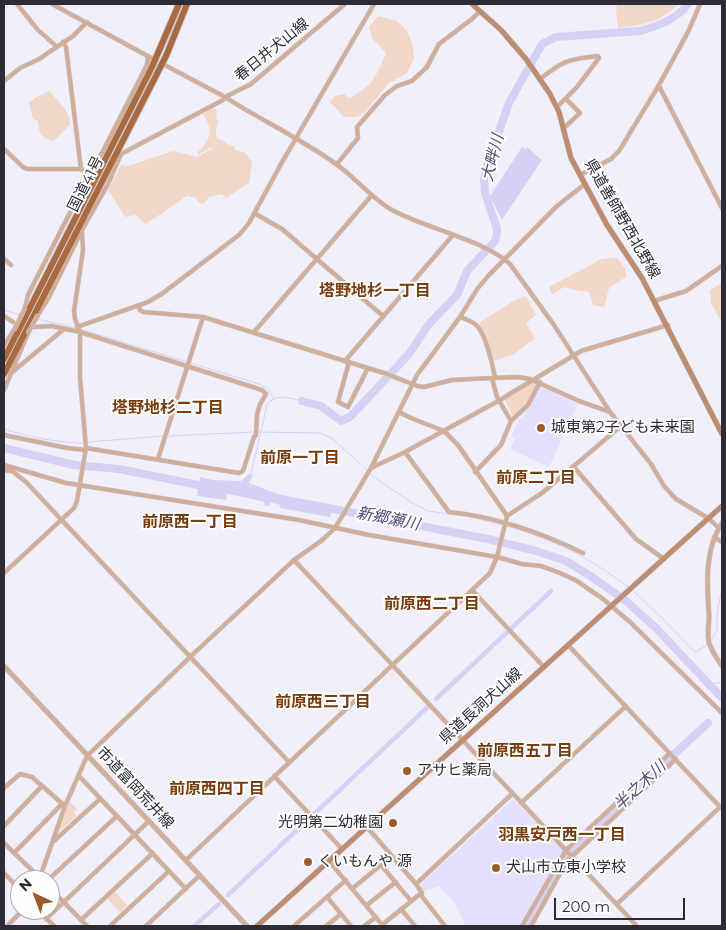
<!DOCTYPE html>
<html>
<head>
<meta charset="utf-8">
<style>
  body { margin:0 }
  #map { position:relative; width:726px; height:930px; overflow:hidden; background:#f0effa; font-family:Montserrat,sans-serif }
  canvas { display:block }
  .frame { position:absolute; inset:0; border:5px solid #2c2b36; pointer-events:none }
  .north { position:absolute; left:10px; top:870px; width:50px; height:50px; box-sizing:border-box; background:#fefefe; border:1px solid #aaaaae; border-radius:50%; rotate:317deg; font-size:14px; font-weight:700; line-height:20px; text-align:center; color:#2c2b36 }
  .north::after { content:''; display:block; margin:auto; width:18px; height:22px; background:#9e5a2b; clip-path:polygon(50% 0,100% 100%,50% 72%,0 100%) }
  .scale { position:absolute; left:554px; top:898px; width:131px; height:22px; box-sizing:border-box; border:2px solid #2c2b36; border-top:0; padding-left:6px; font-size:15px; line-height:18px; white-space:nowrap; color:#2c2b36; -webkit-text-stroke:4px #fefefe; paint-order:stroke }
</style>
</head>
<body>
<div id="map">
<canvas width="726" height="930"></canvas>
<div class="frame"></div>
<div class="north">N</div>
<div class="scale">200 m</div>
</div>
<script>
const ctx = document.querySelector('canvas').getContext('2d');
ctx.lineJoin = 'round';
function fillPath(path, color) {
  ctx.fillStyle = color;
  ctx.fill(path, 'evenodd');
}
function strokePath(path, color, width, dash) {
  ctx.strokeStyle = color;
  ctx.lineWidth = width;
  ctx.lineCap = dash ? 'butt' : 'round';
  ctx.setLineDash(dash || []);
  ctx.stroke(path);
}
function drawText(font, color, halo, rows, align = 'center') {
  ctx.font = font + ' Montserrat,"Noto Sans JP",sans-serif';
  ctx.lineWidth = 4;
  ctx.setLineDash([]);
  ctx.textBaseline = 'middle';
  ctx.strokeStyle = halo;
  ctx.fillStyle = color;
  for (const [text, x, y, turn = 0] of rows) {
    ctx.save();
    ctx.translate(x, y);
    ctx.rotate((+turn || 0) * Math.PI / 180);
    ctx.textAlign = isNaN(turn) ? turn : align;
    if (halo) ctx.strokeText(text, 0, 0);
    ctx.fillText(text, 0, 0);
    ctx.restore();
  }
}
fillPath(new Path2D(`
  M540,386L578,404L549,467L510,449L515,439L511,436L520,418L522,419Z
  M513,799L563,850L521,926H466L454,902L439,886L424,891L419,886Z`), '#e3e1fd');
fillPath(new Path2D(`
  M617,4H678C662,22 642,25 618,28L616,10Z
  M378,16L397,21L406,30L412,42L414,58L407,73L389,83L364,113L356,117H344L330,102L335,96L344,94L349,98C371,88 378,74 386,53L372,38L369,27Z
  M50,91C57,102 71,110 70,125L54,141C41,138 39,134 38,121L33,119L29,103L36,97Z
  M214,108L216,109L217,117L215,119L218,121L216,129V136L218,139L222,140L227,144L232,145L236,150L246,153L252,162L249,183L226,198L222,194L209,197L203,204L198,202L197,198L187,196L146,224L135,215L125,217L108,190L121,165L128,166L173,151L197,157L213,148L211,147L198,155V152C212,138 213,131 203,114Z
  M617,258L625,268L626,277L609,288L604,307L593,305L589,292L575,290L564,287L552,294L549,287L602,259Z
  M722,283V323L711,303L710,290Z
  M526,296L536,315L526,323L535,338L514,354L495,361L487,345L479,323L515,300Z
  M534,382L537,383L526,405L513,417L504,399Z
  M69,801L77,809L74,813L77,816L57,833Z
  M114,891L127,905L120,912L107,898Z`), '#f1d7c7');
fillPath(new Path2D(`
  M522,147L526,149L527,147L542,160L502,220L490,196Z
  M249,474L253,475L249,483L280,495L282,501L308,505L331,512L330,517L280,508V505L270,502V505L265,506L264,502C252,499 240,496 227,494L226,500L197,496L200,477L213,480L241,481Z`), '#d4d1f5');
strokePath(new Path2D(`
  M4,310L20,315
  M38,319L76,328
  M80,329L259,384L268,389L273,398
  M4,429C29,437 58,443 84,443
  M258,432L321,433L333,439L367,470
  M168,436L254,432
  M88,442L164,436
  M251,474L267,405C275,393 289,398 302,401
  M371,475L409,501L428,511L471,517L503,525
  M507,526C554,540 589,557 628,587
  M634,592L657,613L693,650L696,652L707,645
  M710,642L717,631V614L722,588
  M710,683H722`), '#d4d1f5', 1);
strokePath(new Path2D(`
  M436,699L551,591
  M279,847L429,706
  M228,895L276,850
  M194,926L219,904`), '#d4d1f5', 4.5);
strokePath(new Path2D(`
  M302,401L321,406L341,421L350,417L409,354L429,324L457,295L467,271L495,241L497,234V229L485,193L484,180L487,165L509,103L542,44L556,37L640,31C658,26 677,19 688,4
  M4,448L74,465L119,469L208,487
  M271,497L488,539L533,550L566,561L592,577L626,601L656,628L722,698
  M526,926L564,860L573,849L623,801L708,723`), '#d4d1f5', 8);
const minor = new Path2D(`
  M17,4L38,30L56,46
  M52,4L155,60
  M63,42L66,47L81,169
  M161,63L225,97L251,84L345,4
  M540,79C563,61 568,59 598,56L599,58L577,87L557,107
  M4,81L20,68L39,59L73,36L87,22
  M659,86L722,208
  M563,129L580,113L566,99
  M4,149L23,167L27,169H81L93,176
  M337,164L358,138L357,127L385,95L397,86L412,81L427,67L439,44L472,19L480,11
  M580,175L611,159L619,151L659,85L688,32L700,4
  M254,213L282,229L383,316
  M4,259L11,265
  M654,301L686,291L722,266
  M138,305L140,310L143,312L203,317L387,374L417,386L424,387L452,380L492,378L497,397L511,421
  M25,308L28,295L77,199L89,173L101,155L147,65L148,56
  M38,315L48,299L82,230L108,184L121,154L223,100L225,97C261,120 301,139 336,164C356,178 371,198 392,210C427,229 482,239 510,264L554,325L610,412L651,464L664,486L676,499L708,518L719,528
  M4,316L13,322
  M460,317C466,319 474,322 478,327C486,336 493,366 495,378
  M33,327L51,326L80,332L262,390L266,394L260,404L257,414L256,435L254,437L243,471L239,473L86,448
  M77,327L148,302L163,293L239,235L249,223L281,164L374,4
  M254,332L372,195
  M4,345L14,330
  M345,361L453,235
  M349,362L338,402L348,407L368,368
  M10,374L64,329
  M492,378L517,377L530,379L579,401L610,412
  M4,390L28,333
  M399,412L411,418L444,431L458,445L507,516
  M4,435L67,448L85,450
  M405,452L449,512C497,517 540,532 583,553
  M158,459L203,317
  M4,465L66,483L299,520L369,535L497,557L522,564L541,566L560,573L577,581L603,599L630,622L722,713
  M573,466L636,539L664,559
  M371,468L405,452L500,400L581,351L668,325
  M4,470L12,471L26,482L289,762
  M475,472L501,445L511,421L528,405L540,382
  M714,537L722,542
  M294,560L636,925L634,926
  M4,573L74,508L77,501L86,448L80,378V332L75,319L74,311L83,250L82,232
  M472,590L543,666
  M568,645L722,809
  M79,776L186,889
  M274,776L342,849
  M4,788L20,774L32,777L65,806
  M521,803L626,706
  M4,826L42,786
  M367,827L416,884
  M54,841L100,799
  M4,843L42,880
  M14,853L62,804
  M186,860L490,573L497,557L507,516L542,493L621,426
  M329,861L383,926
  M4,873L20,890
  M39,880L65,806L87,756L190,657L294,560L321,541L335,528L371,468L417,375L460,317L478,288L489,275L557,206L585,184
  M48,880L117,816
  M50,888L87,926
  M353,888L381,865L411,901
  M327,897L351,926
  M617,904L720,807
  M367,905L396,882
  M401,909L415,926
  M38,910L54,926
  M46,919L149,821
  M81,920L153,853
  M382,925L420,894
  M7,926L23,910
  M110,926L169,871
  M146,926L200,875
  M294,926L346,880
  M326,926L341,914
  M364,926L376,917
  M445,926L420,894L422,893L416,884L512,794
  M522,926L566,850L670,753
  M531,926L567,861L676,759`);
const tertiary = new Path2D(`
  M722,523C704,551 707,584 709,616C709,625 707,634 709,643C712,651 717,659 722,666
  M4,666L247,926`);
const secondary = new Path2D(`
  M472,4L501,30L526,59L550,94L559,112L571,158L607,225L642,278L722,434
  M257,926L722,506`);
const trunk = new Path2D(`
  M4,359L152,67L179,4
  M4,374L166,56L187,4`);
strokePath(minor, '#cdccd7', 5);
strokePath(tertiary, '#cdccd7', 5.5);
strokePath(secondary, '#cdccd7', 6);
strokePath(trunk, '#cdccd7', 8);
strokePath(minor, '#d0ae99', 4);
strokePath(tertiary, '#d0ae99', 4.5);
strokePath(secondary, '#be8c6e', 5);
strokePath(trunk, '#aa693e', 6);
const minorBridge = new Path2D(`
  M14,330L25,308
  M28,333L38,315`);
strokePath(minorBridge, '#cdccd7', 5, []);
strokePath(minorBridge, '#d0ae99', 4);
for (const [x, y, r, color] of [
  [541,428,5,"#9e5a2b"],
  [407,771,5,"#9e5a2b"],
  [393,823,5,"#9e5a2b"],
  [308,862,5,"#9e5a2b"],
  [496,868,5,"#9e5a2b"]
]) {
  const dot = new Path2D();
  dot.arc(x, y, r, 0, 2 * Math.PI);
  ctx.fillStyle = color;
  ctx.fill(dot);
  strokePath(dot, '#fefefe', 2);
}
drawText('15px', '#2c2b36', '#fefefe', [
  ["春日井犬山線",272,50,-39],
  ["国道41号",86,184,-63],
  ["県道善師野西北野線",622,219,60],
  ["県道長洞犬山線",481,706,-42],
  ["市道富岡荒井線",135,788,47]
]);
drawText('15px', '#2c2b36', '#fefefe', [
  ["城東第2子ども未来園",551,428],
  ["アサヒ薬局",417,771],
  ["光明第二幼稚園",383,823,"right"],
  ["くいもんや 源",318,862],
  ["犬山市立東小学校",506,868]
], 'left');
drawText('italic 16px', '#524b7c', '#fefefe', [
  ["大畔川",493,158,-76],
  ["新郷瀬川",388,519,11],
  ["半之木川",640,786,-43]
]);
drawText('bold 16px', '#783c0e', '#fefefe', [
  ["塔野地杉一丁目",375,291],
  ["塔野地杉二丁目",168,408],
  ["前原一丁目",300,458],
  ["前原二丁目",536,478],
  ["前原西一丁目",190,522],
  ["前原西二丁目",432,604],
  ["前原西三丁目",323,702],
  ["前原西五丁目",525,751],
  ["前原西四丁目",217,789],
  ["羽黒安戸西一丁目",562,835]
]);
</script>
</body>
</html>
